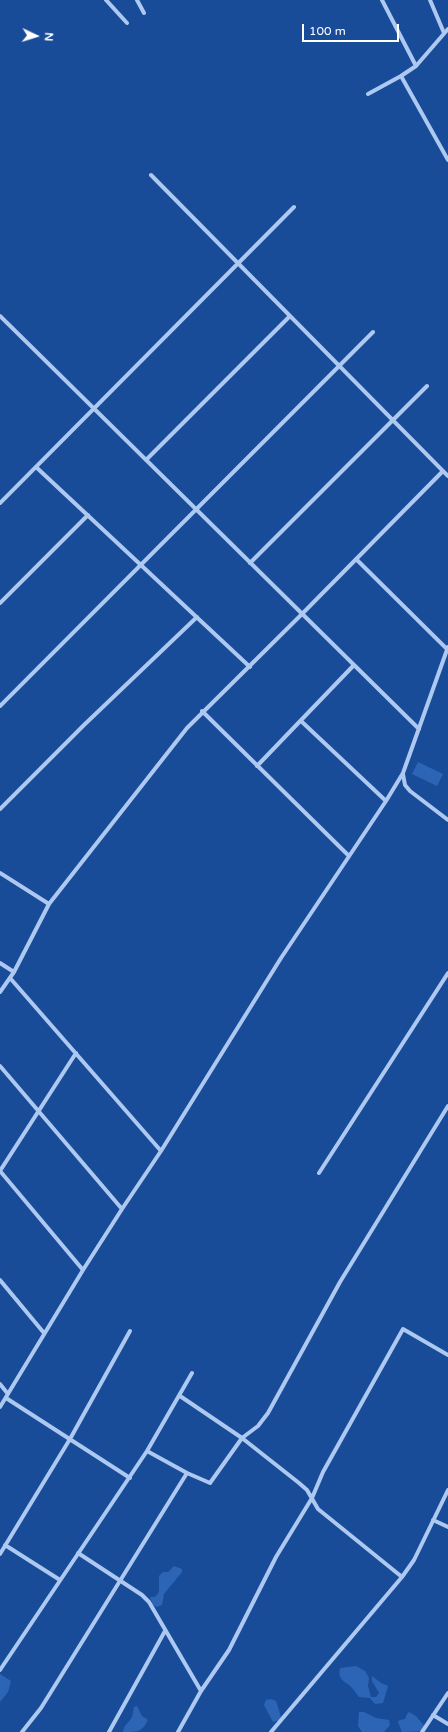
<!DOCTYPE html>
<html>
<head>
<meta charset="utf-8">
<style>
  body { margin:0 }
  #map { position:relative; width:448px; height:1732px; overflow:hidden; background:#194c98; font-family:"Varela Round",sans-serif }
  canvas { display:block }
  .north { position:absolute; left:16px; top:16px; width:40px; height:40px; -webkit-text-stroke:3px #194c98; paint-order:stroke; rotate:94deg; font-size:11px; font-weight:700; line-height:16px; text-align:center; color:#fff }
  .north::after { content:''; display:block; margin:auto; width:14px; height:18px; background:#fff; clip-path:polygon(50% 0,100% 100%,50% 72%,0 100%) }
  .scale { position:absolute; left:302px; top:24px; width:97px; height:18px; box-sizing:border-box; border:2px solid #fff; border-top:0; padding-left:5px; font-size:12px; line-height:14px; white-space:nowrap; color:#fff; -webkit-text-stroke:3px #194c98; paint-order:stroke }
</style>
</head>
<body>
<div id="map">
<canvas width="448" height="1732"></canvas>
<div class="north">N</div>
<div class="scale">100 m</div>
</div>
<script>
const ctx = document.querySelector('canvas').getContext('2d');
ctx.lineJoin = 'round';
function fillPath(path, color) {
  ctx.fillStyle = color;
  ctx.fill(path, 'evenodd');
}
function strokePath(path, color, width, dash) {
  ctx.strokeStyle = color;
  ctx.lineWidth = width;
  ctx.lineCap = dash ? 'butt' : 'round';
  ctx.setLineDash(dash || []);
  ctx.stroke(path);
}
fillPath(new Path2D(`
  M418,762L443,774L437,786L412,774Z
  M174,1566L182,1569V1572L164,1594L162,1605L157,1607L153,1605L150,1597H155L159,1592V1576L163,1572H168Z
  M356,1666L365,1671L369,1678L368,1686L371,1697H376L379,1693L372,1681V1676L381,1683L388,1686L383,1703L375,1704L370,1698L359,1697C357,1695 356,1692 353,1689C347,1681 337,1682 340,1668Z
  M0,1674L11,1681L8,1692L0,1702Z
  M271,1699L276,1701L281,1717L280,1720L273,1722L264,1705L266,1700Z
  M137,1706L142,1716L148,1720C142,1732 138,1732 123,1732C124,1724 129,1723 132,1717C133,1714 133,1710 134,1707Z
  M359,1712H364L376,1718L389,1720L390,1725L384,1732H362L358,1726Z
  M409,1712L416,1716L426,1728L425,1731L402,1732L398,1722L400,1720L405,1719L407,1714Z`), '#2d65b6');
strokePath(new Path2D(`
  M106,0L127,23
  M137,0L144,13
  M382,0L416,66
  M430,0L444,33
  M401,76L448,160
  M368,94L401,76L416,66L448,29
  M151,175L448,476
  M0,316L419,729
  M146,460L290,316
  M36,467L250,667
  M0,503L294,207
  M356,559L447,649
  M250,563L427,386
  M0,603L88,515
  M0,706L373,332
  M202,711L349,856
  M301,721L386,801
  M257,766L354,665
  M403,774L405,785L410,791L448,820
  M0,809L84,725L197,617
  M0,873L49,904
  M0,963L14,972
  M10,978L161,1151
  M0,992L14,972L49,904L187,728L302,614L443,471
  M76,1053L0,1171L83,1270
  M0,1066L122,1209
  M319,1173L448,973
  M0,1280L44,1333
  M0,1384L8,1394
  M180,1396L242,1438L299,1483L307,1490L318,1509L402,1577
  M6,1398L130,1478
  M0,1407L83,1270L122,1209L161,1151L281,958L386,801L403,773L448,647
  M147,1451L187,1473L210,1483L242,1438L258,1426L268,1413L340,1282L448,1106
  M433,1520L448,1527
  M5,1545L60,1580
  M78,1553L142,1595L149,1602L201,1691L178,1732
  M0,1554L70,1439L130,1331
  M0,1670L147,1451L192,1373
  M201,1691L229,1650L276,1557L312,1498L323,1472L403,1329L448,1355
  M433,1715L448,1724
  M22,1732L41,1708L187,1473
  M109,1732L165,1631
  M271,1732L402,1577L414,1560L448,1490
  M422,1732L448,1693`), '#aec9f1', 4);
</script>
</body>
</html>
